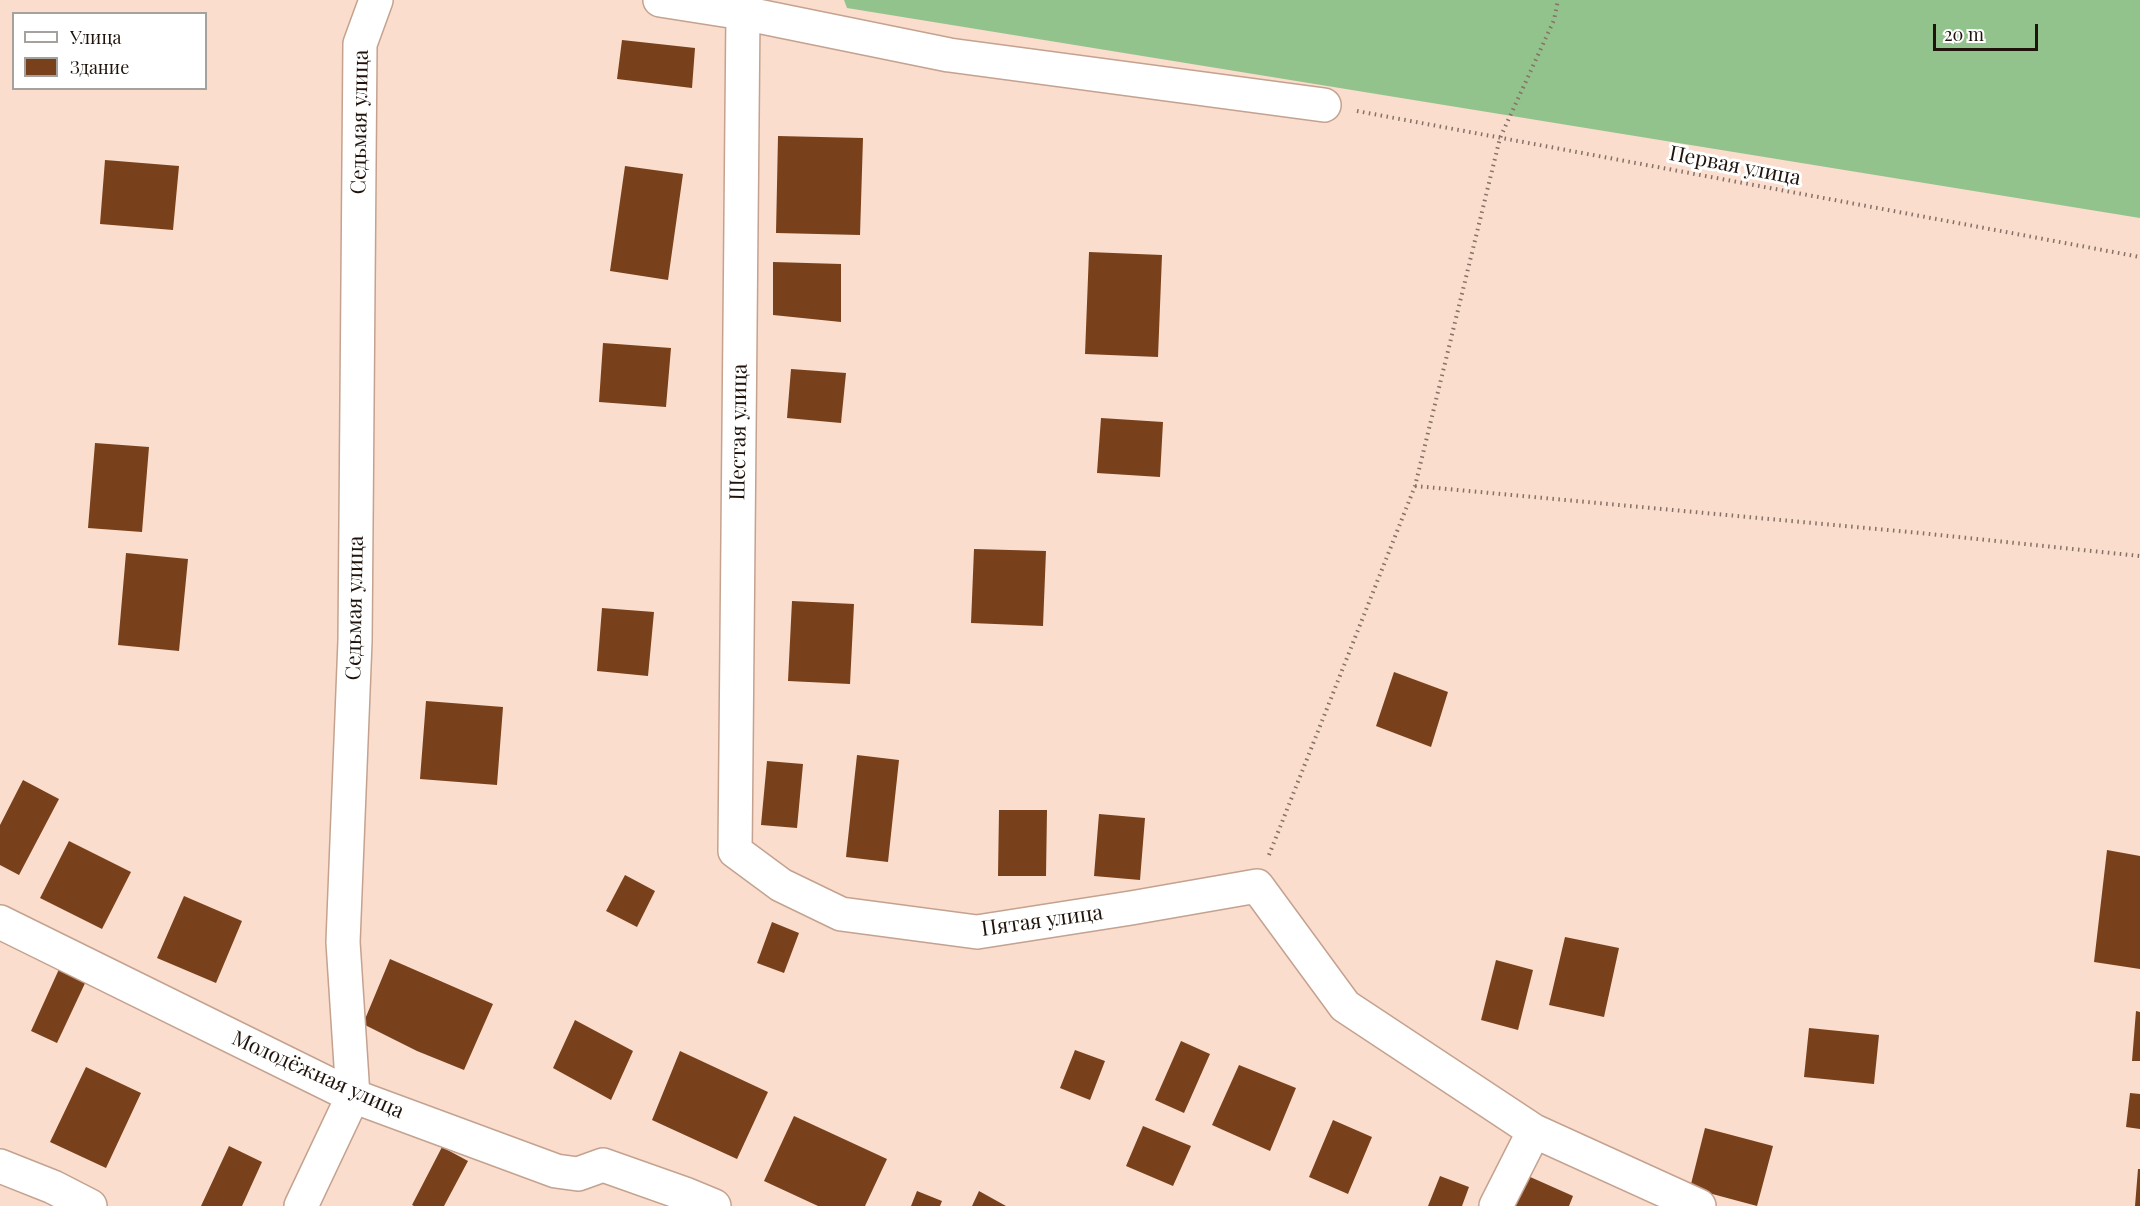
<!DOCTYPE html>
<html>
<head>
<meta charset="utf-8">
<style>
  body { margin:0 }
  #map { position:relative; width:2140px; height:1206px; overflow:hidden; background:#faddcd; font-family:"Playfair Display",serif }
  canvas { display:block }
  .legend { position:absolute; left:12px; top:12px; width:195px; height:78px; box-sizing:border-box; background:#fff; border:2px solid #a5a19d; margin:0; padding:8px 10px; list-style:none; font-size:18px; color:#1f130b }
  .legend li { display:flex; align-items:center; gap:12px; height:30px }
  .legend b { width:30px; border:2px solid #a5a19d }
  .scale { position:absolute; left:1933px; top:24px; width:105px; height:27px; box-sizing:border-box; border:3px solid #1f130b; border-top:0; padding-left:8px; font-size:18px; line-height:21px; white-space:nowrap; color:#1f130b; -webkit-text-stroke:4px #fff; paint-order:stroke }
</style>
</head>
<body>
<div id="map">
<canvas width="2140" height="1206"></canvas>
<ul class="legend">
<li><b style="height:8px;background:#fff"></b>Улица</li>
<li><b style="height:16px;background:#79411b"></b>Здание</li>
</ul>
<div class="scale">20 m</div>
</div>
<script>
const ctx = document.querySelector('canvas').getContext('2d');
ctx.lineJoin = 'round';
function fillPath(path, color) {
  ctx.fillStyle = color;
  ctx.fill(path, 'evenodd');
}
function strokePath(path, color, width, dash) {
  ctx.strokeStyle = color;
  ctx.lineWidth = width;
  ctx.lineCap = dash ? 'butt' : 'round';
  ctx.setLineDash(dash || []);
  ctx.stroke(path);
}
function drawText(font, color, halo, rows, align = 'center') {
  ctx.font = font + ' "Playfair Display",serif';
  ctx.lineWidth = 6;
  ctx.setLineDash([]);
  ctx.textBaseline = 'middle';
  ctx.strokeStyle = halo;
  ctx.fillStyle = color;
  for (const [text, x, y, turn = 0] of rows) {
    ctx.save();
    ctx.translate(x, y);
    ctx.rotate((+turn || 0) * Math.PI / 180);
    ctx.textAlign = isNaN(turn) ? turn : align;
    if (halo) ctx.strokeText(text, 0, 0);
    ctx.fillText(text, 0, 0);
    ctx.restore();
  }
}
fillPath(new Path2D(`
  M844,0H2140V218L847,8Z`), '#93c38c');
fillPath(new Path2D(`
  M622,40L695,48L692,88L617,79Z
  M778,136L863,138L860,235L776,233Z
  M105,160L179,166L173,230L100,224Z
  M625,166L683,174L668,280L610,271Z
  M1089,252L1162,255L1158,357L1085,354Z
  M773,262L841,264V322L773,315Z
  M603,343L671,348L666,407L599,402Z
  M791,369L846,373L841,423L787,418Z
  M1101,418L1163,422L1160,477L1097,473Z
  M95,443L149,447L142,532L88,528Z
  M974,549L1046,551L1043,626L971,623Z
  M126,553L188,559L179,651L118,645Z
  M792,601L854,604L850,684L788,681Z
  M602,608L654,612L648,676L597,671Z
  M1394,672L1448,692L1431,747L1376,726Z
  M426,701L503,707L497,785L420,779Z
  M857,755L899,760L888,862L846,857Z
  M767,761L803,764L797,828L761,825Z
  M23,780L59,799L19,875L0,865V825Z
  M999,810H1047L1046,876H998Z
  M1099,814L1145,818L1140,880L1094,876Z
  M69,841L131,872L102,929L40,898Z
  M2107,850L2140,856V969L2094,962Z
  M625,875L655,891L637,927L606,911Z
  M184,896L242,921L216,983L157,958Z
  M772,922L799,933L784,973L757,963Z
  M1565,937L1619,948L1604,1017L1549,1005Z
  M390,959L493,1004L464,1070L417,1051L363,1024Z
  M1496,960L1533,970L1518,1030L1481,1020Z
  M60,967L87,979L57,1043L31,1031Z
  M2136,1011L2140,1012V1061H2132Z
  M575,1020L633,1051L611,1100L553,1068Z
  M1809,1028L1879,1035L1874,1084L1804,1077Z
  M1181,1041L1210,1054L1184,1113L1155,1100Z
  M1075,1050L1105,1061L1090,1100L1060,1088Z
  M680,1051L768,1092L737,1159L652,1120Z
  M1239,1065L1296,1088L1270,1151L1212,1125Z
  M86,1067L141,1093L106,1168L50,1142Z
  M2130,1093L2140,1094V1129L2126,1127Z
  M794,1116L887,1159L865,1206H818L764,1181Z
  M1333,1120L1372,1137L1348,1194L1309,1177Z
  M1143,1126L1191,1146L1173,1186L1126,1166Z
  M1705,1128L1773,1146L1757,1206L1690,1188Z
  M229,1146L262,1162L242,1206H201Z
  M442,1147L468,1161L444,1206H414L412,1205Z
  M2138,1169H2140V1206H2135Z
  M1440,1176L1469,1187L1462,1206H1428Z
  M1528,1176L1573,1196L1569,1206H1514Z
  M917,1191L942,1201L940,1206H911Z
  M979,1191L1006,1206H972Z`), '#79411b');
const minor = new Path2D(`
  M660,0L743,13L949,55L1324,105
  M743,13L735,851L781,885L841,914L977,932L1131,908L1257,886L1345,1006L1534,1131L1496,1206
  M0,922L353,1096L556,1171L578,1174L603,1165L685,1194L714,1206
  M1534,1131L1699,1206
  M0,1166L53,1187L90,1206
  M301,1206L353,1096L343,942L355,641L360,44L376,0`);
strokePath(minor, '#c4a28f', 36);
strokePath(new Path2D(`
  M1357,111L2140,257
  M1415,486L1920,533L2140,556
  M1269,855L1415,486L1500,138L1554,20L1558,0`), '#857165', 4, [1.5, 4.5]);
strokePath(minor, '#fff', 33);
drawText('21px', '#1f130b', '#fff', [
  ["Седьмая улица",360,122,-89],
  ["Первая улица",1735,166,11],
  ["Шестая улица",739,432,-89],
  ["Седьмая улица",355,608,-89],
  ["Пятая улица",1042,921,-8],
  ["Молодёжная улица",318,1075,24]
]);
</script>
</body>
</html>
